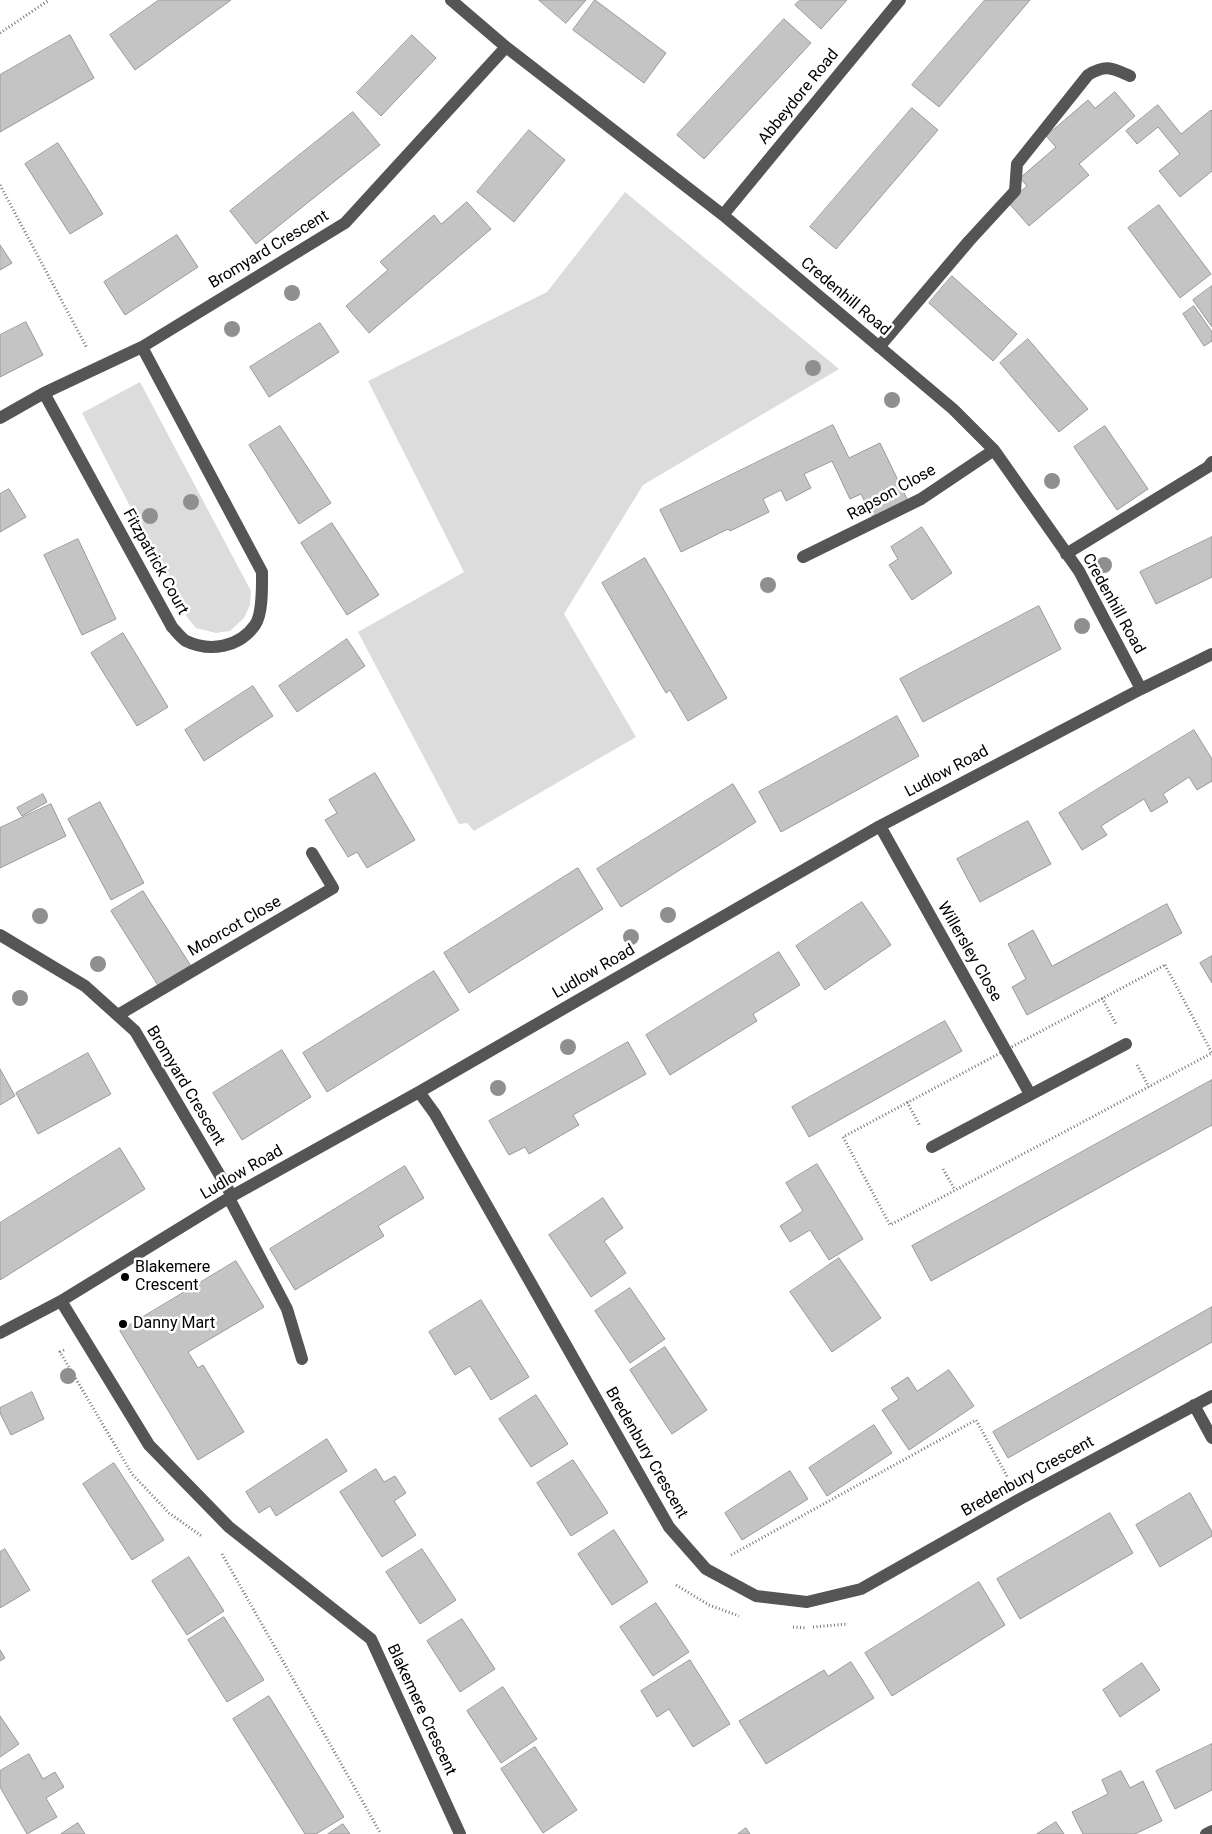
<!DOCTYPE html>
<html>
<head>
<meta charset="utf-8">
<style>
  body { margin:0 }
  canvas { display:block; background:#fff }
</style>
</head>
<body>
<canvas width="1212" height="1834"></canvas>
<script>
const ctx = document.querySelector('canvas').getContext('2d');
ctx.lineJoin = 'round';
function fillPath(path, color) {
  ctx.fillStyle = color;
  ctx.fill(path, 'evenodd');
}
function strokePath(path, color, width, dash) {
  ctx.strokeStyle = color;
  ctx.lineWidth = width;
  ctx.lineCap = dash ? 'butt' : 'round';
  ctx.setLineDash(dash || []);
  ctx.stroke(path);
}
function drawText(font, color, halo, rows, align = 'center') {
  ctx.font = font + ' Roboto,sans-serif';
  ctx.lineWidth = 5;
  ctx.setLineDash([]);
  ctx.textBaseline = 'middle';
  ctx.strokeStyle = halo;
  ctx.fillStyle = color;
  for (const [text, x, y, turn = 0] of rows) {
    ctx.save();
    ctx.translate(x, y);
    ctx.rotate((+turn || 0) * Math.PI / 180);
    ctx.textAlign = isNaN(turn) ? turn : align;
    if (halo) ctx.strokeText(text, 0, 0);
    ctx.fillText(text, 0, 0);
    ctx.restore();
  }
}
fillPath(new Path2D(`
  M625,192L839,369L643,485L564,614L636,737L474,831L467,823L459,824L358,632L464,572L368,381L547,292Z
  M140,382L251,591L250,605L244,618L230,631L216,633L196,628L187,617L82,413Z`), '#dcdcdc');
const building = new Path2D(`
  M159,0H231L135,70L110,35Z
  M539,0H586L566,23Z
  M595,0L666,53L644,83L573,30Z
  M800,0H847L821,29L795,5Z
  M985,0H1030L939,107L912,85Z
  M784,19L811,43L704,159L677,135Z
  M70,35L94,78L0,132V75Z
  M412,35L436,58L381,116L357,93Z
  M1115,92L1135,116L1079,164L1089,175L1029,226L1008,202L1027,186L1020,178L1056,147L1046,136L1088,100L1095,108Z
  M1158,105L1181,134L1211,110L1212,111V171L1180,197L1159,171L1180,154L1158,127L1137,144L1126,131Z
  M912,108L938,130L836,249L810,227Z
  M353,112L380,145L256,244L230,211Z
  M529,130L565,160L514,222L477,192Z
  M58,143L103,214L70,234L25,164Z
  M467,202L491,229L369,333L346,306L388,270L380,262L434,215L441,224Z
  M1159,205L1211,274L1180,298L1128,228Z
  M177,235L198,267L125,315L104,282Z
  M0,245L12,263L0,270Z
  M952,276L1017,334L993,361L929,303Z
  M1212,286V327L1193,300Z
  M1194,306L1212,332V341L1204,346L1183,314Z
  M26,322L43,355L0,377V335Z
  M320,323L339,352L269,397L250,367Z
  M1028,339L1088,409L1059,432L1000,363Z
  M833,425L849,458L880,443L909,503L874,520L861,494L850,499L832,461L804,474L811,488L786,501L781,490L763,499L769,512L730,531L728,529L681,552L660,510Z
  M280,426L331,503L299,524L249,445Z
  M1105,426L1148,489L1117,510L1074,447Z
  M9,489L26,517L0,532V494Z
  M332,523L379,595L347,615L301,543Z
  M922,527L952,573L912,600L889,565L898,559L891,547Z
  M1212,537V577L1156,604L1140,572Z
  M78,539L116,619L82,635L44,555Z
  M645,558L727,698L688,721L670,690L666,693L602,583Z
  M1039,606L1061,649L923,722L900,679Z
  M123,633L168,707L137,726L91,653Z
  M347,639L365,666L297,712L279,686Z
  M253,686L273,716L204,761L185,730Z
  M897,716L919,756L781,832L759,792Z
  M1194,730L1212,759V781L1197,790L1189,777L1163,794L1168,802L1151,812L1144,799L1101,826L1107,835L1082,850L1059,813Z
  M375,773L415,840L367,868L357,852L348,857L325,820L337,813L329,800Z
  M733,784L756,822L621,907L597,869Z
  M43,794L47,802L22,816L17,808Z
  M100,802L144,883L111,900L68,819Z
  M51,804L66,836L0,868V828Z
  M1028,821L1051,864L980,902L957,859Z
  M578,868L603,909L469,993L444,953Z
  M143,891L191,966L159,987L111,911Z
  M862,902L891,945L825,990L796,946Z
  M1167,904L1182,933L1027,1015L1012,987L1026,979L1008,944L1033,930L1052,966Z
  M779,952L800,985L753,1014L757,1021L670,1075L646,1035Z
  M1212,956V983L1200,963Z
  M434,971L459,1010L327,1092L303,1053Z
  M945,1021L962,1051L809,1137L792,1107Z
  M628,1042L646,1074L573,1115L579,1125L529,1154L525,1147L509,1155L489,1121Z
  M282,1050L311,1097L242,1140L213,1093Z
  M88,1053L111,1094L38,1134L16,1093Z
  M0,1069L15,1096L0,1105Z
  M1212,1080V1125L931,1281L912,1246Z
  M120,1148L145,1189L0,1280V1223Z
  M817,1164L863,1239L829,1260L810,1230L790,1242L780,1226L803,1211L786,1183Z
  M405,1166L424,1198L378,1226L384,1236L295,1290L270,1249Z
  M603,1198L623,1228L604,1241L626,1273L591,1297L549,1235Z
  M839,1258L881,1318L832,1352L790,1292Z
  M236,1261L264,1307L188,1352L198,1368L203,1365L244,1432L198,1460L120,1331Z
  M630,1288L665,1339L630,1363L595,1311Z
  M481,1300L529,1377L491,1400L470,1366L455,1375L429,1332Z
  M1212,1307V1342L1008,1458L993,1432Z
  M665,1347L707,1410L672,1434L630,1370Z
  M949,1370L974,1406L909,1450L882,1410L899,1399L891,1388L908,1377L917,1391Z
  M32,1392L44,1419L11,1435L0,1413V1408Z
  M536,1395L568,1444L531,1467L499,1419Z
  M874,1425L892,1453L827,1496L809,1468Z
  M327,1439L347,1471L276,1516L270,1506L259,1513L246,1492Z
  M573,1460L608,1513L571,1536L537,1483Z
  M114,1463L164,1540L132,1560L83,1484Z
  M376,1469L384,1482L395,1476L406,1493L394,1501L416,1535L382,1557L340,1492Z
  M790,1471L808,1499L742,1540L725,1513Z
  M1190,1493L1212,1532V1536L1160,1567L1136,1525Z
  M1110,1513L1133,1553L1020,1619L997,1579Z
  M614,1530L648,1582L612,1605L578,1554Z
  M5,1549L30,1590L0,1608V1552Z
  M422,1549L456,1600L420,1624L386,1572Z
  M189,1557L224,1611L187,1635L152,1581Z
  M979,1582L1005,1625L892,1696L865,1653Z
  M656,1603L689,1652L653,1676L620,1627Z
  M224,1617L264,1680L227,1702L188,1640Z
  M462,1619L495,1669L460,1692L427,1641Z
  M0,1650L5,1658L0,1661Z
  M690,1660L730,1724L693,1747L669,1709L657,1717L641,1691Z
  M851,1662L874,1698L766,1764L739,1721L824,1670L828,1676Z
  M1142,1663L1160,1690L1120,1717L1103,1690Z
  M503,1687L537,1739L501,1763L467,1711Z
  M269,1696L344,1817L316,1834H305L233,1719Z
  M0,1716L19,1744L0,1757Z
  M1212,1744V1790L1175,1809L1156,1771Z
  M535,1747L577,1810L543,1833L501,1769Z
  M29,1754L43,1779L55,1772L64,1787L46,1798L57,1817L27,1834L0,1787V1771Z
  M1121,1771L1130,1788L1143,1781L1162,1821L1135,1834H1083L1072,1812L1108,1794L1102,1780Z
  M1056,1822L1064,1834H1037Z
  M78,1823L85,1834H61Z
  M343,1824L350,1834H328Z
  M746,1828L750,1834H738Z`);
fillPath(building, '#c4c4c4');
strokePath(building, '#999', 1);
strokePath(new Path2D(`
  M0,33L49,0
  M0,185L87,348
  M1165,965L1212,1053L890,1225L843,1137Z
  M1102,998L1116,1024
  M1137,1065L1149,1087
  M907,1102L920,1126
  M943,1169L955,1190
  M64,1350L60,1352L132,1474L169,1513L203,1537
  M222,1554L381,1834
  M731,1555L976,1420L1008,1478
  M676,1585L709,1605L739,1616
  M793,1627L807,1628
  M813,1627L848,1624`), '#777', 3, [1, 2.5]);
strokePath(new Path2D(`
  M451,0L506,47L723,215L953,409L994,450L1079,571L1141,689
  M723,215L900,0
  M879,347L969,241L1015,191L1017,164L1088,75C1106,64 1112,68 1130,76
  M44,393L172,627C176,631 181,638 186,641C209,652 239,648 255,625C263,614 262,586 262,572L142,347
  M0,418L44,393L142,347L345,223L506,47
  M1066,554L1208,467L1212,462
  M803,557L921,499L994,450
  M880,826L1030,1094
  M0,935L85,986L135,1031L232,1196
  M118,1015L333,888L312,853
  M419,1092L435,1114L669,1527L706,1569L756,1596L807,1602L861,1589L1020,1499L1212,1396
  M932,1147L1126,1044
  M229,1198L287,1309L302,1359
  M61,1301L149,1445L229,1527L371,1639L460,1834
  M0,1333L61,1301L232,1196L419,1092L880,826L1141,689L1212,654
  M1194,1405L1212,1438
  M1206,1834L1212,1831`), '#555', 12);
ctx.fillStyle = '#8f8f8f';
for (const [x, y] of [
  [292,293],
  [232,329],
  [813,368],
  [892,400],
  [1052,481],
  [191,502],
  [150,516],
  [1104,565],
  [768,585],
  [1082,626],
  [668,915],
  [40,916],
  [631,937],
  [98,964],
  [20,998],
  [568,1047],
  [498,1088],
  [68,1376]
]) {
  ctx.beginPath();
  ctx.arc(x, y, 8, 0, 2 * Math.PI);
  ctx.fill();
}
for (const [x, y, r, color] of [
  [125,1277,5,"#000"],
  [123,1324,5,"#000"]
]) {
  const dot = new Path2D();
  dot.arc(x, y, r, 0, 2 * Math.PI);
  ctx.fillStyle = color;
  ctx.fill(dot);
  strokePath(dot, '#fff', 2);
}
drawText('16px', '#000', '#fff', [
  ["Abbeydore Road",799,97,-51],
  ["Bromyard Crescent",269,250,-31],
  ["Credenhill Road",845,297,40],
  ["Rapson Close",892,493,-29],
  ["Fitzpatrick Court",155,562,61],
  ["Credenhill Road",1113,604,61],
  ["Ludlow Road",947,772,-28],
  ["Moorcot Close",235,927,-30],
  ["Willersley Close",969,952,60],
  ["Ludlow Road",594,972,-30],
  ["Bromyard Crescent",185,1086,59],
  ["Ludlow Road",242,1173,-30],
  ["Bredenbury Crescent",646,1453,60],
  ["Bredenbury Crescent",1028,1477,-29],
  ["Blakemere Crescent",421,1710,65]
]);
drawText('16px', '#000', '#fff', [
  ["Blakemere",135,1268],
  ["Crescent",135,1286],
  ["Danny Mart",133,1324]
], 'left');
</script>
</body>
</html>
